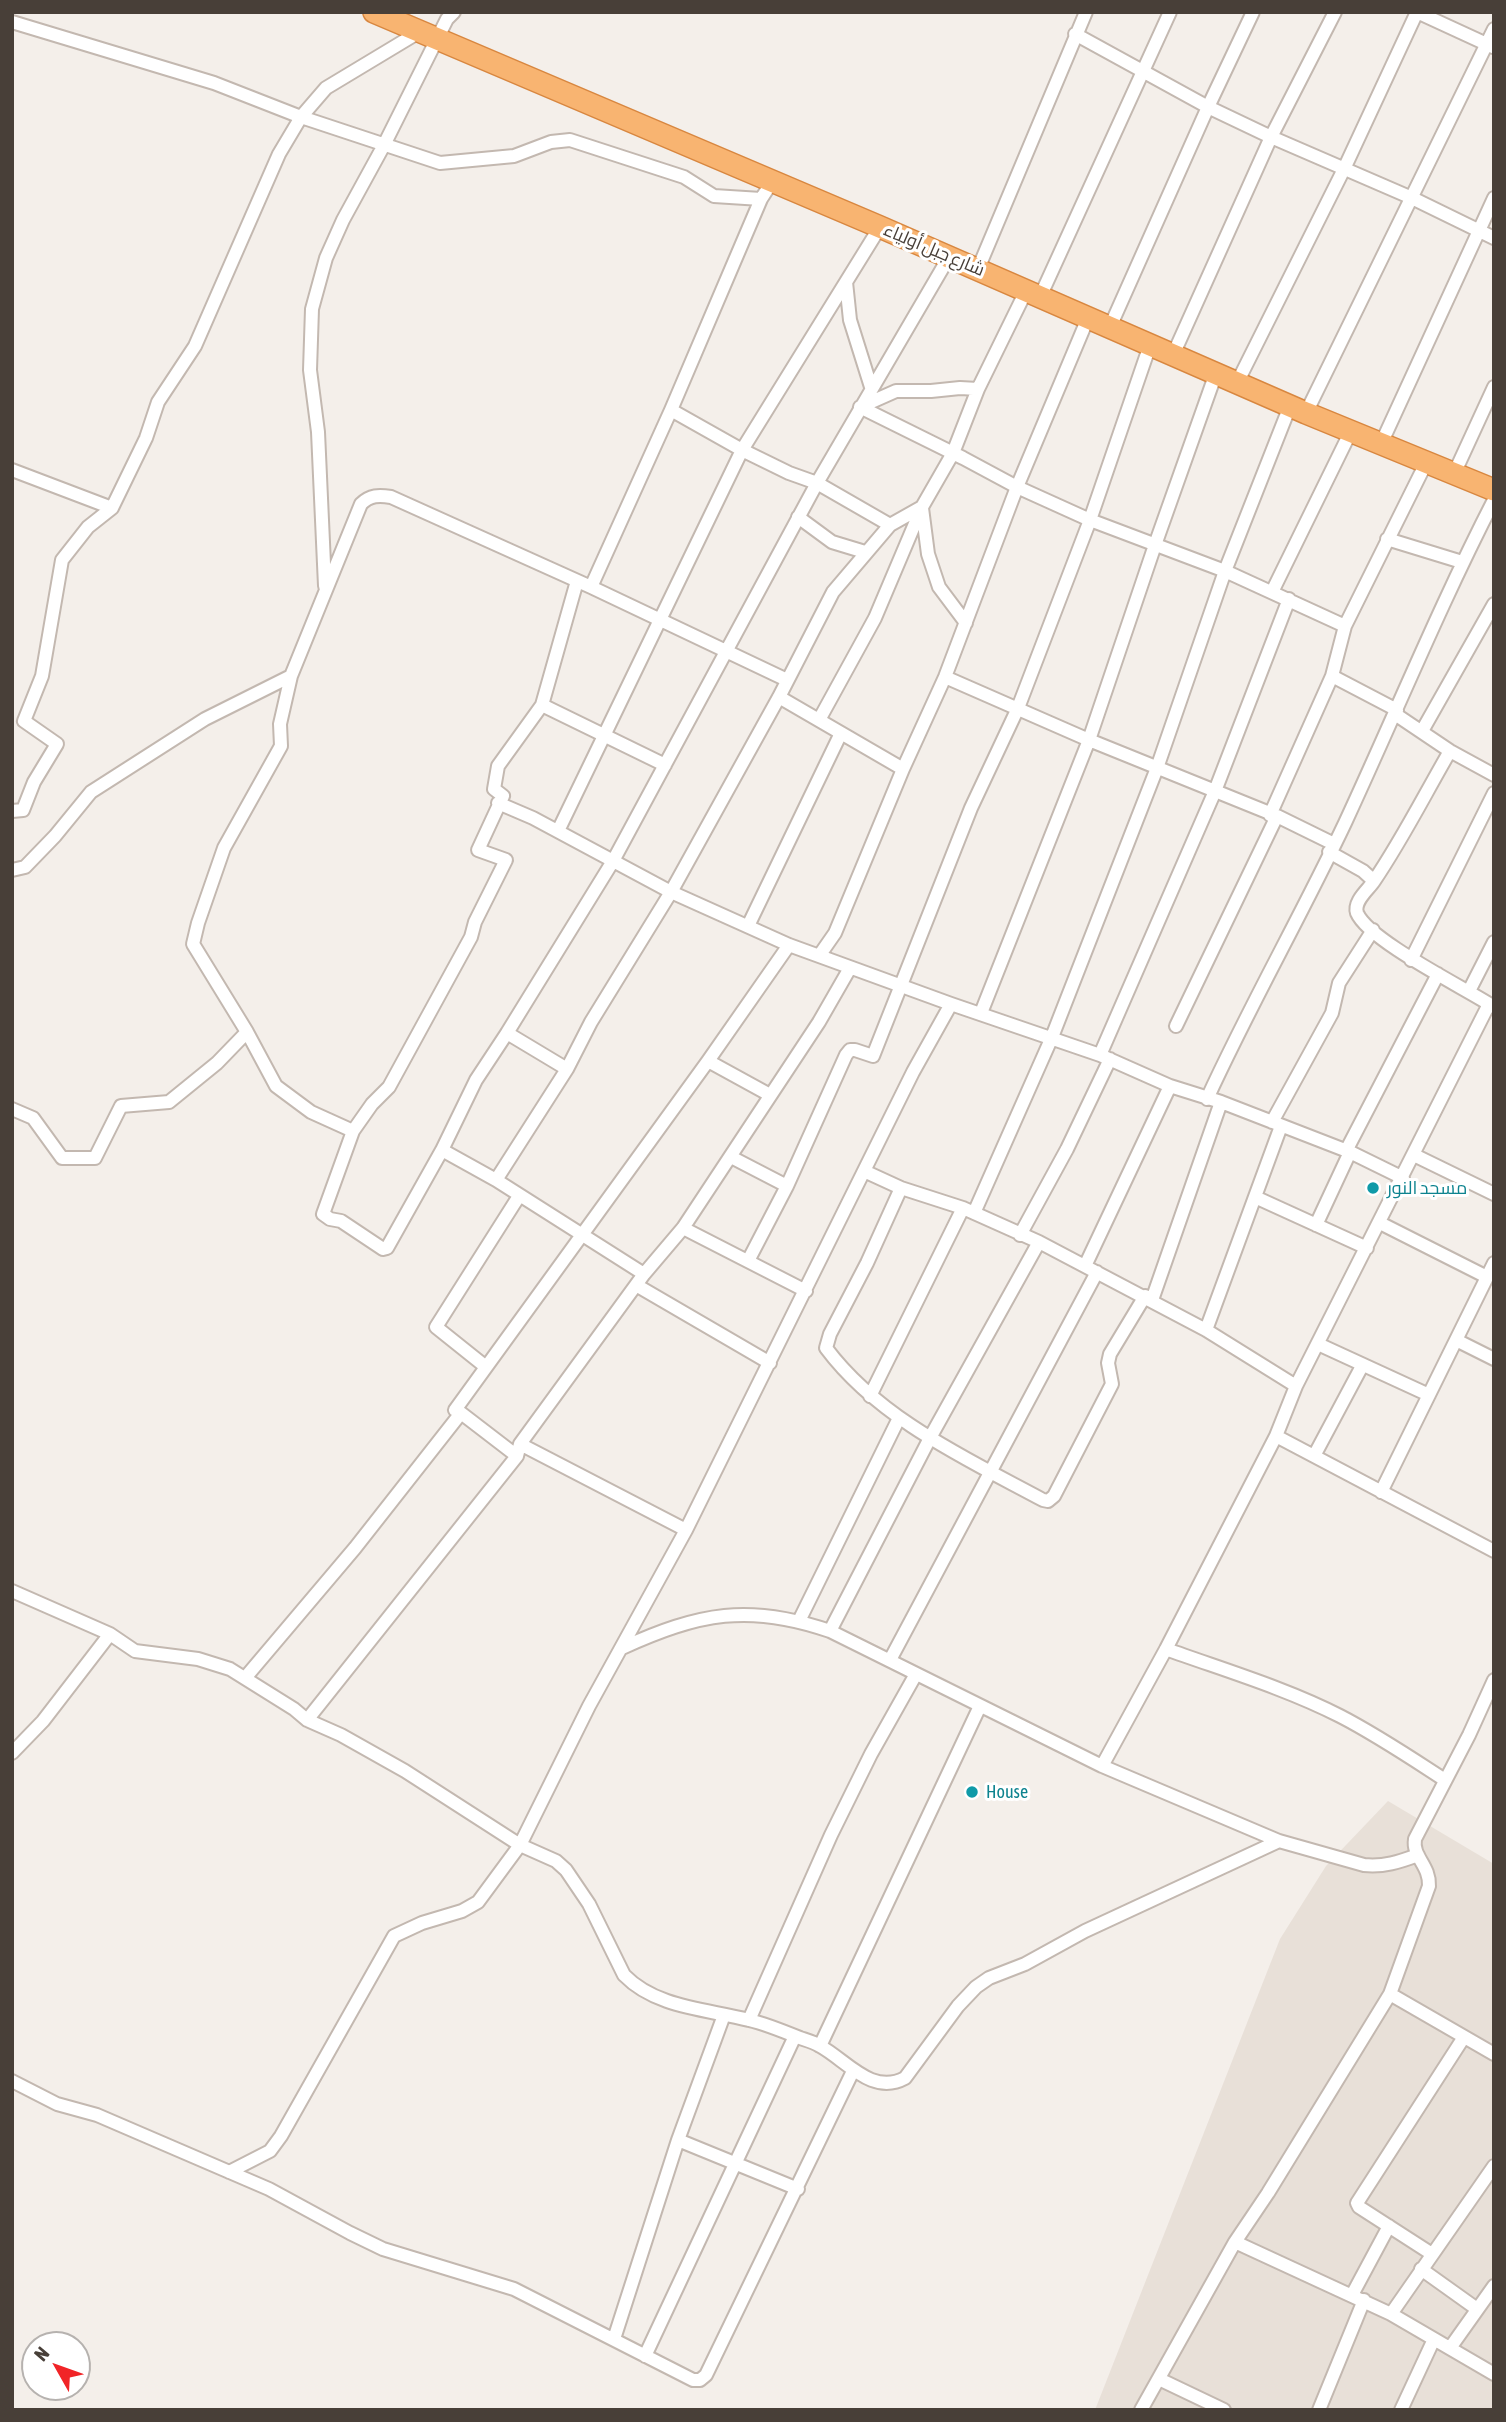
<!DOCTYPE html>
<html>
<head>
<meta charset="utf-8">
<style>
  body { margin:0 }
  #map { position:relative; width:1506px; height:2422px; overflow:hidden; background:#f4efea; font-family:"Asap Condensed",sans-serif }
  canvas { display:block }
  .frame { position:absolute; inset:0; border:14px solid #483f38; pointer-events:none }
  .north { position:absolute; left:21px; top:2331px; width:70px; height:70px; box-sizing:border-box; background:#fff; border:2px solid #b6b2af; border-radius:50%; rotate:310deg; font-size:19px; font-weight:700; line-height:28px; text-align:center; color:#483f38 }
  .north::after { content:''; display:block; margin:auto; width:24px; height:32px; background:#f12427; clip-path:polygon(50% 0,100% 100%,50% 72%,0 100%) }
</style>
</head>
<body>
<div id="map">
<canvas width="1506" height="2422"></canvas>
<div class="frame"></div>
<div class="north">N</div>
</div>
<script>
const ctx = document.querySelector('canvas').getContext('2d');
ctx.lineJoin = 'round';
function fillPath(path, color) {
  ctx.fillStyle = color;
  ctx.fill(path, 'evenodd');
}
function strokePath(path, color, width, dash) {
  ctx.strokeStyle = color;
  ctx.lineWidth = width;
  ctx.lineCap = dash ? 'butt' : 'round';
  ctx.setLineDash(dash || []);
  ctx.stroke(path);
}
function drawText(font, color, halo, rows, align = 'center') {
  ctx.font = font + ' "Asap Condensed",Cairo,sans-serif';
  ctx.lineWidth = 6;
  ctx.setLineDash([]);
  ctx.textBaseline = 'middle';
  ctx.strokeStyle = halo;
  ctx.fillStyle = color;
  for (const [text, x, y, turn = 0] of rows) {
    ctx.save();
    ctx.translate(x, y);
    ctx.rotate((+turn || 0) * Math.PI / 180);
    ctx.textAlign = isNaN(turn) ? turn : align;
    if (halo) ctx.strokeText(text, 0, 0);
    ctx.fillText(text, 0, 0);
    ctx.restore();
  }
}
fillPath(new Path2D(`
  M1388,1801L1494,1864V2410H1095L1280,1939L1326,1866Z`), '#e8e0d8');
const street = new Path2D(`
  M1417,12L1493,47
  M12,22L214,83L301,117L440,163L514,156L551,142L570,140L684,177L714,196L761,199
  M1075,34L1208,107L1271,137L1412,198L1494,238
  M978,269L1086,12
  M846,282L850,320L871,387
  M1040,297L1170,12
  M1110,327L1208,107L1253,12
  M1173,355L1271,137L1335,12
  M1237,383L1344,169L1417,12
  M860,407L963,458L1017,487L1090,520L1225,571L1345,626
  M860,407L896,391H931L960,388L978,389
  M671,410L742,450L789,473L817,483L890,525
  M1306,413L1494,29
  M1381,444L1494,198
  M12,470L112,508
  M1454,474L1494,387
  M922,508L928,554L939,587L966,623
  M798,517L832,542L865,552
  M1387,539L1462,562
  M577,581L542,705L665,765
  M325,586L318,432L310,370L312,309L326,258L343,220L384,145L447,19L454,12
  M591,587L671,410L761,199L772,182
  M1272,592L1351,431
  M1332,676L1397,710
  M945,677L1089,740L1277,816L1334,844
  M779,697L903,769
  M1395,714L1450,751L1494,775
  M819,720L875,618L922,507
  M1422,731L1494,604
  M1450,751C1425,794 1402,840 1374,881C1369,889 1353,901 1357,913C1369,941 1465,988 1494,1007
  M498,803L533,818L671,892L789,945L951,1004L1100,1055L1170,1086L1221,1102L1350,1152L1403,1178
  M12,811L23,810L34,782L57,744L24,721L42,676L62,560L88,527L112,508L146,438L158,402L195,346L279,154L301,117L326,88L419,32
  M1270,815L1332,676L1345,626L1426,463
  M558,831L742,450L880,227
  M1329,852L1363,871L1374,881
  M12,870L25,867L55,836L91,792L205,719L291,676
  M748,926L841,733
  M819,956L835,933L903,769L945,677L1017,487L1088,318
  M1411,960L1494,793
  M1469,991L1494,942
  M981,1013L1089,740L1155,545L1216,373
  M1176,1026L1277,816
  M247,1032L276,1086L311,1112L353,1131L323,1214L330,1219L341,1221L383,1249L387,1248L442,1150
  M507,1033L567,1069
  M1100,1055L1215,791L1289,599
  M708,1061L770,1095
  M1207,1099C1250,1005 1301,916 1345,823C1395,715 1440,605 1494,500
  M12,1109L33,1118L62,1158H95L121,1106L169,1102L217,1063L247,1032L193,944L198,923L224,848L281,746L280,724L291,676L361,504C370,495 379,495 391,497L591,587L787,680
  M1272,1122L1332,1013L1339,983L1373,930
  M353,1131L372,1104L389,1087L471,937L475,922L506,860L478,850L503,796L494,789L498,766L542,705
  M1346,1151L1438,974
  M1414,1155L1494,1194
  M731,1157L787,1186
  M864,1171L901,1188L963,1208L1039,1242L1206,1330L1296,1386
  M496,1180L567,1069L591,1022L671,892L779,697L833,592L890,525L922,507L953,453L978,389L1026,291
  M901,1188L867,1263L830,1334L826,1348C879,1419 967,1459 1043,1500L1048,1501L1054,1496L1112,1384L1108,1363L1110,1354L1145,1296
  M1255,1197L1367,1248
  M974,1213L1052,1037L1157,768L1225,571L1290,406
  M1380,1223L1487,1277
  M1316,1225L1350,1152
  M683,1228L806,1291
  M1020,1235L1067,1149L1110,1059
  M748,1261L787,1186L846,1055L850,1050H855L873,1056L971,808L1018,708L1090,520L1150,345
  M1085,1266L1170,1086
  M644,1274L496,1180L442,1150L476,1080L507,1033L613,861L817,483L949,257
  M636,1285L770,1363
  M1152,1300L1221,1102
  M1206,1330L1281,1126
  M1456,1340L1494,1359
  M1318,1344L1429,1395
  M486,1367L436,1327L519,1196
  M870,1396L963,1208
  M461,1413L517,1456
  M1276,1436L1494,1551
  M520,1444L686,1530
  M1314,1456L1362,1366
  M1381,1492L1494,1263
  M12,1591L110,1634L135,1651L198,1659L230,1669L294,1709L307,1720L341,1735L405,1771L520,1845L556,1861L566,1870L589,1904L624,1975C656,2008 707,2009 749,2020C766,2024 783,2031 800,2038C806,2040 814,2042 820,2046C846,2060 872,2096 905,2078L958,2006L976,1987L989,1978L1025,1964L1085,1931L1279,1841
  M799,1621L899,1418
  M830,1631L931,1436L1039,1242
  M622,1648C699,1613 749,1603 830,1631L1102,1766L1279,1841L1364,1865C1384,1867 1399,1862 1418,1855
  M1166,1649C1224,1670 1285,1688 1340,1716C1377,1735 1411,1758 1445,1780
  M890,1660L1097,1272
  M245,1678L355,1548L461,1413L455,1410L708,1061L789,945
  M307,1720L517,1456L520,1444L644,1274L683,1228L819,1022L850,968
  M12,1753L43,1721L110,1634
  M1102,1766L1166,1649L1276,1436L1296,1386L1489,1004
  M1390,1994L1494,2054
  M749,2020L831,1835L871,1754L916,1674
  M820,2046L980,1706
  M12,2081L57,2104L97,2115L269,2189L350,2233L383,2249L514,2289L693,2380H700L706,2375L853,2071
  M678,2140L798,2189
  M229,2172L270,2151L281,2136L394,1936L422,1923L462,1911L478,1902L520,1845L589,1706L686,1530L913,1072L951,1004
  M1235,2242L1391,2314L1494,2374
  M1432,2254L1359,2207L1357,2203L1464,2037
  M1421,2269L1477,2309
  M1352,2295L1389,2226
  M1391,2314L1494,2166
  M614,2339L678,2140L724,2015
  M1450,2348L1494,2286
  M645,2356L795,2036
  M1159,2379L1224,2410
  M1141,2410L1235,2242L1268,2193L1390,1994L1429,1886C1430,1865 1412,1857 1415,1839L1469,1735L1494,1680
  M1319,2410L1364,2300
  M1401,2410L1434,2339`);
const highway = new Path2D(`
  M374,12L880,227L1306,413L1494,490`);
strokePath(street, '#c3b8b0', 16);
strokePath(highway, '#d88740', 24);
strokePath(street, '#fff', 12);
strokePath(highway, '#f8b471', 21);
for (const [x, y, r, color] of [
  [1373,1188,7,"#0f9aa8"],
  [972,1792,7,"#0f9aa8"]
]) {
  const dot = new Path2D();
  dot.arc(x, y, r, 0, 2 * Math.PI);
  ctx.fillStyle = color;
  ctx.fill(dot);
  strokePath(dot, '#fff', 2.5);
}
drawText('18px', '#483f38', '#fff', [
  ["شارع جبل أولياء",934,250,23]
]);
drawText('18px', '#0d838f', '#fff', [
  ["مسجد النور",1387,1188],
  ["House",986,1792]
], 'left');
</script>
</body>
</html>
